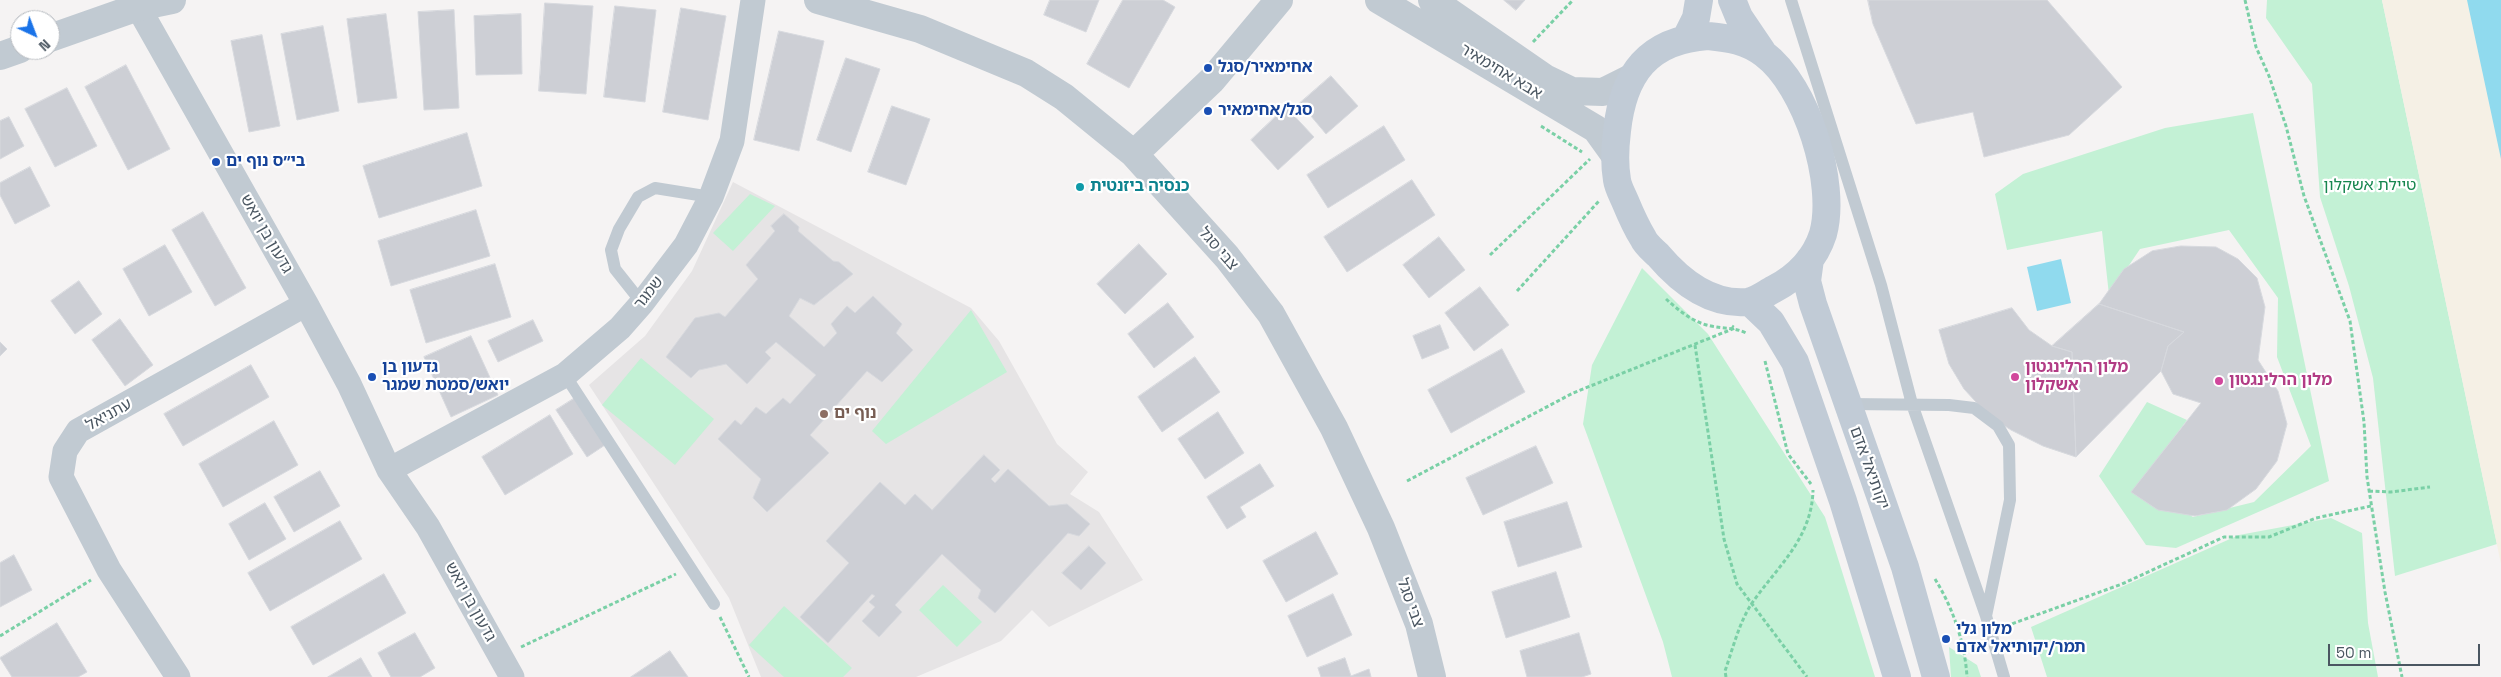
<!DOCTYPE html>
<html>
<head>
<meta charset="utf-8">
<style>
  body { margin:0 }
  #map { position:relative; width:2501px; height:677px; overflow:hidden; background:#f5f3f3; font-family:"Space Grotesk",sans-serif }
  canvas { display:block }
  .north { position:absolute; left:10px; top:10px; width:50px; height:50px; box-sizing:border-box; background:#fff; border:1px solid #b7bbc0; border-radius:50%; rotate:137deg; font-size:14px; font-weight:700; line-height:20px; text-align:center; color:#4a5661 }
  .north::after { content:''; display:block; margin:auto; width:18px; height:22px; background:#1a73e8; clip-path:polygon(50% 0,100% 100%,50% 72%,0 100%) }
  .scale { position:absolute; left:2328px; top:644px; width:152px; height:22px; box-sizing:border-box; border:2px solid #4a5661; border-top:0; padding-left:6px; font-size:15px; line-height:18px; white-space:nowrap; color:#4a5661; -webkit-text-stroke:4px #fff; paint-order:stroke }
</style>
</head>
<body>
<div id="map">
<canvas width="2501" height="677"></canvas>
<div class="north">N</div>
<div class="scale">50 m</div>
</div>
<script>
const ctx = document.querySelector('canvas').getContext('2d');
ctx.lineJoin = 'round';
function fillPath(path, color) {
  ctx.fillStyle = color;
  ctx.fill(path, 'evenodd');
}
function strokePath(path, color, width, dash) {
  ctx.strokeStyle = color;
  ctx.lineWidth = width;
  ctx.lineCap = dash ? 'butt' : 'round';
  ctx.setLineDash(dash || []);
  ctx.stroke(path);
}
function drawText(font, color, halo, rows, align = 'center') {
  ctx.font = font + ' "Space Grotesk","Noto Sans Hebrew",sans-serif';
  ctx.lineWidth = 4.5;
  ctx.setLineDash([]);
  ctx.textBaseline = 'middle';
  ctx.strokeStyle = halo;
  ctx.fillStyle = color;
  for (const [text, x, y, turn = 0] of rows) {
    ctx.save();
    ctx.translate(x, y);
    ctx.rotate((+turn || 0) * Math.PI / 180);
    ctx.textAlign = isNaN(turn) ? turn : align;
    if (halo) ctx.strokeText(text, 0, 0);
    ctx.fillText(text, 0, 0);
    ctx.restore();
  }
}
fillPath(new Path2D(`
  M733,182L971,308L999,341L1057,444L1088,472L1070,494L1099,512L1143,580L1049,627L1032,610L1001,641L916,677H761L729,598L589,385L645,336L692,271Z`), '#e6e4e5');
fillPath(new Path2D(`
  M2267,0H2382L2497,544L2395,576L2373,378L2349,286L2320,197L2312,84L2266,18Z
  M2253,113L2329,481L2176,548L2146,545L2099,476L2147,402L2187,420L2141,482L2193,517L2254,502L2311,446L2277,357L2278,298L2229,230L2140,249L2109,295L2102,231L2007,250L1995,194L2023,174L2165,128Z
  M750,194L775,206L733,251L713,233Z
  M1642,268L1708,334L1825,517L1875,677H1672L1663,642L1583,424L1592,365Z
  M971,310L1007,372L886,444L872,431Z
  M641,358L714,419L675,465L602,405Z
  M2331,518L2362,533L2368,623L2378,677H2047L2031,627L2239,535Z
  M943,585L982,622L957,647L919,610Z
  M784,606L852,668L843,677H784L749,645Z
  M1949,647L1977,665L1981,677H1951Z`), '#c3f1d5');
fillPath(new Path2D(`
  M2382,0H2476L2501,104V564Z`), '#f5f0e5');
fillPath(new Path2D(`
  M2467,0H2501V159Z
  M2061,259L2071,303L2037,311L2027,267Z`), '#90daee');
const building = new Path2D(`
  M1050,0H1099L1086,32L1044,15Z
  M1123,0H1163L1175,7L1129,88L1087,64Z
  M1504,0H1525L1516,10Z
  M1868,0H2047L2122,87L2069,135L1984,157L1973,112L1916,124L1873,24Z
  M545,3L593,6L586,94L539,91Z
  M615,6L656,10L645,102L604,97Z
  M681,8L726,16L708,120L663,112Z
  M454,10L459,108L424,110L418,12Z
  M386,14L397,98L358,103L347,19Z
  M521,14L522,74L476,75L474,16Z
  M323,26L339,111L297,120L281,34Z
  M779,31L824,41L799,151L754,140Z
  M262,35L280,126L249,132L231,41Z
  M846,58L880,69L851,152L817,140Z
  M126,65L170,149L128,170L85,87Z
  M1331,76L1358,106L1326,134L1300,103Z
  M67,88L97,146L55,167L25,109Z
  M892,106L930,119L906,185L868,172Z
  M1286,107L1314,137L1278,170L1251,140Z
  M9,117L24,146L0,159V121Z
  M1384,126L1405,160L1328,208L1307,175Z
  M467,133L482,186L379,218L363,166Z
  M30,167L50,206L15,224L0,195V183Z
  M1412,180L1435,215L1347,272L1324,237Z
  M476,210L490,256L391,286L378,241Z
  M203,212L246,288L215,306L172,230Z
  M784,214L799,227L798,231L833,261L839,262L853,274L814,305L800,298L789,316L824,347L837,333L831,324L847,306L855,313L873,296L902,324L896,333L913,350L882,382L867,371L810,435L829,453L767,512L753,498L761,479L718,439L735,420L741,425L756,407L766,414L783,398L790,404L816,375L776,342L765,352L771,358L747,384L726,364L699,370L691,378L666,357L695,318L719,313L725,317L758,279L746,265L775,231L771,226Z
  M1439,237L1465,270L1429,298L1403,265Z
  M1139,244L1167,274L1125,314L1097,284Z
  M165,245L192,292L149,316L123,269Z
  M2181,246L2216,247L2238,259L2257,278L2265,307L2258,360L2278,391L2287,424L2277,461L2256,489L2227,510L2195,516L2158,510L2131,492L2201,403L2173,394L2161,371L2168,346L2184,332L2099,304L2124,269L2152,251Z
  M495,264L511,317L426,343L410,290Z
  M79,281L102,314L75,334L51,301Z
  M1480,287L1509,325L1474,351L1445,313Z
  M1168,303L1194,337L1154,368L1128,334Z
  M2099,304L2184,332L2168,346L2161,371L2076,457L2072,352L2052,346Z
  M2012,308L2029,330L2052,346L2072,352L2076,457L2043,446L2011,430L1988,415L1964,389L1949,364L1939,330Z
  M120,319L153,365L125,386L92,340Z
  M533,320L543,341L498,362L488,341Z
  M1440,325L1449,348L1422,359L1413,336Z
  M471,336L498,395L451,417L424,357Z
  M0,342L7,349L0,356Z
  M1502,349L1525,392L1451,433L1428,390Z
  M1195,357L1220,392L1162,432L1138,397Z
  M251,365L269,397L183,446L164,414Z
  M578,396L608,443L587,457L556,410Z
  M1218,412L1244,453L1205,479L1178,439Z
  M550,415L573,454L505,495L482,457Z
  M274,421L298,465L223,507L199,464Z
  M1536,446L1553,483L1483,515L1466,478Z
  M984,455L1000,470L991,479L995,483L1008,469L1049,506L1067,504L1090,524L1079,536L1068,533L995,613L978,598L981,590L942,554L895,605L902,612L879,637L862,621L875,607L869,602L875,596L872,594L828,643L800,617L849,563L826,541L880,482L905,505L915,494L932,510Z
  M1260,464L1274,486L1240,507L1246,517L1227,529L1207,497Z
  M320,471L340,506L294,532L274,497Z
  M1567,502L1582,547L1518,567L1504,522Z
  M265,503L286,539L249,560L229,524Z
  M340,521L362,559L270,611L248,573Z
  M1316,532L1338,574L1286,602L1263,561Z
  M1089,546L1106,563L1081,590L1062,573Z
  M14,555L32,590L0,607V563Z
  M1556,572L1570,617L1506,638L1492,592Z
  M384,574L406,613L313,665L291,627Z
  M1333,594L1352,635L1307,657L1288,616Z
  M57,623L87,672L78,677H12L0,658Z
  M415,633L435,668L420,677H391L378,653Z
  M1579,633L1591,674L1582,677H1527L1520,651Z
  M670,651L688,677H631Z
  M361,658L372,677H328Z
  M1345,658L1351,676L1369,669L1371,677H1321L1318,668Z`);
fillPath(building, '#cdcfd5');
strokePath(building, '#d7d9de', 1);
strokePath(new Path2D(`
  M2245,0L2256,47L2269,76L2286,126L2304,196L2350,321L2364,422L2367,477L2385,592L2402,677
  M1533,42L1573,0
  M1541,126L1582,152
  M1490,255L1590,159
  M1517,291L1599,201
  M1666,299C1678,310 1694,323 1711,326C1724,329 1734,327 1746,333
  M1695,345L1724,539L1737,584L1807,677
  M1765,361L1788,454L1811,484
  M1407,481L1573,393L1735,328L1732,326
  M2369,491L2391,492L2430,487
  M1935,579C1953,608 1965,643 1967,677
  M720,617L749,677
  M2006,626L2122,584L2224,537H2269L2316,518L2371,506
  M0,636L91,580
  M521,647L676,574
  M1726,677L1725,671C1733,648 1739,623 1752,603C1778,566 1812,538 1813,490`), '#7ad0a6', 3, [4, 2.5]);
strokePath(new Path2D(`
  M1791,0L1881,285L1912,404L1986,616L2004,677
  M642,303L615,269L611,250L619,229L638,197L655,188L711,197
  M565,375L714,604
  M1847,404L1949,405L1974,408L1998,426L2009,445L2010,500L1986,616`), '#c1cad2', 12);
strokePath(new Path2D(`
  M138,7L306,304L349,384L389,470L428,527L512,677
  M389,470L565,375L620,328L642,303L686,245L711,197L732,141L753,0
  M178,677L109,570L61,477L65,451L78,431L306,304`), '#c1cad2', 25);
strokePath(new Path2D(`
  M818,0L920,29L1026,73L1064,97L1134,154L1227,257L1271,314L1334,428L1381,528L1419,624L1432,677
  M1379,0L1596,129L1614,154
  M1432,0L1545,78L1572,91L1603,92L1631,78
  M50,38L138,7L172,0
  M0,56L20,49
  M1134,154L1212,80L1279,0`), '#c1cad2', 28);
strokePath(new Path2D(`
  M1732,0L1739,17L1762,51
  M1708,36C1729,38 1747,41 1764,54C1807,86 1837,184 1823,234C1815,259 1797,277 1774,289C1766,293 1756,301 1747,302C1710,305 1681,282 1658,255C1653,250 1646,245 1643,238C1636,227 1630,213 1625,201C1622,194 1618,187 1617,180C1614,163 1615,147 1617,131C1623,74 1648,40 1708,36Z
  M1686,38L1696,18L1699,0
  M1810,259L1807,281L1813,304L1905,567L1936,677
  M1750,302L1771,322L1795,362L1843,501L1897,677`), '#c1cbd6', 28);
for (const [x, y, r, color] of [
  [1208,68,5,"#1a4fb4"],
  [1208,111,5,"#1a4fb4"],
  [216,162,5,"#1a4fb4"],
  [1080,187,5,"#0f9aa8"],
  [372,377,5,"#1a4fb4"],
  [2015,377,5,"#d1479c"],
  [2219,381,5,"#d1479c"],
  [824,414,5,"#8d6e63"],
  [1946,639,5,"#1a4fb4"]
]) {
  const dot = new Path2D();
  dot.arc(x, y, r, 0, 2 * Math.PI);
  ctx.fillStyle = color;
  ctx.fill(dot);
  strokePath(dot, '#fff', 2);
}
drawText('bold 16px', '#164399', '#fff', [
  ["אחימאיר/סגל",1218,68],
  ["סגל/אחימאיר",1218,111],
  ["בי״ס נוף ים",226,162],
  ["גדעון בן",382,368],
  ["יואש/סמטת שמגר",382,386],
  ["מלון גלי",1956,630],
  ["תמר/יקותיאל אדם",1956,648]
], 'left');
drawText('16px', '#4a5661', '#fff', [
  ["אבא אחימאיר",1501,72,31],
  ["גדעון בן יואש",266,234,60],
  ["צבי סגל",1218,249,49],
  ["שמגר",649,293,-52],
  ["עתניאל",109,415,-29],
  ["יקותיאל אדם",1869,468,70],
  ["גדעון בן יואש",470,602,61],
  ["צבי סגל",1410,603,70]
]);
drawText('16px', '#17864f', '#fff', [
  ["טיילת אשקלון",2370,186]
]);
drawText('bold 16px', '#0d838f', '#fff', [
  ["כנסיה ביזנטית",1090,187]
], 'left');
drawText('bold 16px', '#b23c85', '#fff', [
  ["מלון הרלינגטון",2025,368],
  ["אשקלון",2025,386],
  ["מלון הרלינגטון",2229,381]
], 'left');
drawText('bold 16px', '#785e54', '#fff', [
  ["נוף ים",834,414]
], 'left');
</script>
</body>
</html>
